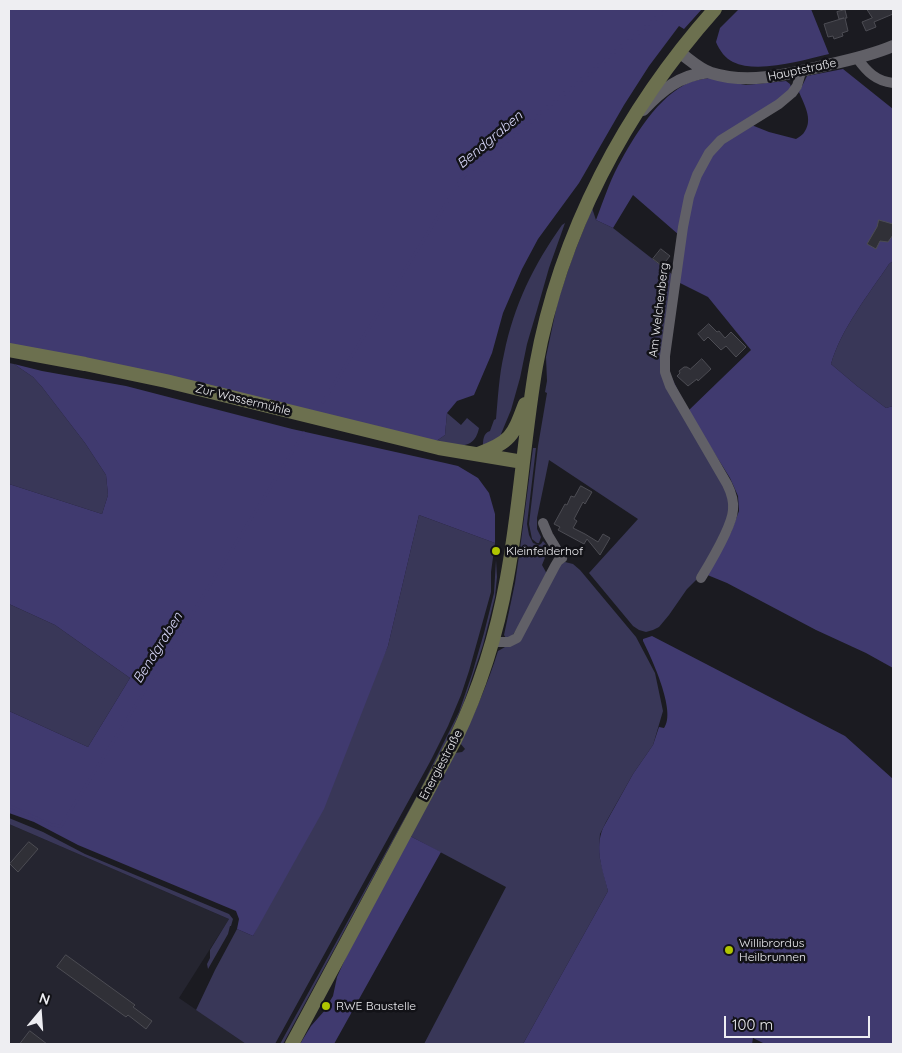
<!DOCTYPE html>
<html>
<head>
<meta charset="utf-8">
<style>
  body { margin:0 }
  #map { position:relative; width:902px; height:1053px; overflow:hidden; background:#1b1b21; font-family:Quicksand,sans-serif }
  canvas { display:block }
  .frame { position:absolute; inset:0; border:10px solid #eeeef2; pointer-events:none }
  .north { position:absolute; left:15px; top:988px; width:50px; height:50px; -webkit-text-stroke:4px #121217; paint-order:stroke; rotate:18deg; font-size:14px; font-weight:700; line-height:20px; text-align:center; color:#eeeef2 }
  .north::after { content:''; display:block; margin:auto; width:18px; height:22px; background:#eeeef2; clip-path:polygon(50% 0,100% 100%,50% 72%,0 100%) }
  .scale { position:absolute; left:724px; top:1016px; width:146px; height:22px; box-sizing:border-box; border:2px solid #eeeef2; border-top:0; padding-left:6px; font-size:15px; line-height:18px; white-space:nowrap; color:#eeeef2; -webkit-text-stroke:4px #121217; paint-order:stroke }
</style>
</head>
<body>
<div id="map">
<canvas width="902" height="1053"></canvas>
<div class="frame"></div>
<div class="north">N</div>
<div class="scale">100 m</div>
</div>
<script>
const ctx = document.querySelector('canvas').getContext('2d');
ctx.lineJoin = 'round';
function fillPath(path, color) {
  ctx.fillStyle = color;
  ctx.fill(path, 'evenodd');
}
function strokePath(path, color, width, dash) {
  ctx.strokeStyle = color;
  ctx.lineWidth = width;
  ctx.lineCap = dash ? 'butt' : 'round';
  ctx.setLineDash(dash || []);
  ctx.stroke(path);
}
function drawText(font, color, halo, rows, align = 'center') {
  ctx.font = font + ' Quicksand,sans-serif';
  ctx.lineWidth = 5;
  ctx.setLineDash([]);
  ctx.textBaseline = 'middle';
  ctx.strokeStyle = halo;
  ctx.fillStyle = color;
  for (const [text, x, y, turn = 0] of rows) {
    ctx.save();
    ctx.translate(x, y);
    ctx.rotate((+turn || 0) * Math.PI / 180);
    ctx.textAlign = isNaN(turn) ? turn : align;
    if (halo) ctx.strokeText(text, 0, 0);
    ctx.fillText(text, 0, 0);
    ctx.restore();
  }
}
fillPath(new Path2D(`
  M9,824L229,919L179,998L246,1044H9Z`), '#252530');
fillPath(new Path2D(`
  M592,208L596,220L613,228L673,275L663,359L730,499L728,519L698,578L687,589L669,615L659,627L653,630L646,632L639,630L633,626L589,573L638,519L549,460L537,518V529L541,537L539,543H537L532,539L529,524L538,446L547,393L545,392L547,381L546,357L558,300L573,256Z
  M565,223L549,268L537,310L527,344L520,378L511,410L501,434L502,439L483,446C483,441 483,433 490,431L494,420L496,419C498,398 499,375 504,354C514,305 533,266 562,225Z
  M893,261V406L886,408L857,386L831,364C841,329 869,294 889,264Z
  M9,363L14,364L33,377L42,387L85,443L106,475L108,495L102,514L9,484Z
  M447,413L461,425L467,418L479,428C474,453 453,445 435,442L445,435Z
  M533,448H536L527,524L529,535L533,543L539,545L541,544L543,541L549,548L542,565L547,574L516,635L506,638L504,635L515,583L520,549Z
  M419,515L495,543L491,572V592L469,671L461,695L448,726L431,760L275,1044H246L196,1010L215,970L237,929L253,936L388,646Z
  M496,560L497,577L495,597L483,645L464,702L448,739L283,1044H280L419,792L459,712L472,674L484,633L494,593Z
  M565,562L573,564L580,570L636,637L655,673L663,711L653,745L633,774L606,822L600,834L599,848L600,859L608,891L523,1044H424L506,887L410,836L455,753L462,752L465,749L460,743C475,713 488,683 498,651L505,647L558,565Z
  M9,604L55,625L130,678L88,747L9,711Z
  M9,818L43,832L85,854L229,914L233,919L231,926H230L228,934L208,969L207,964L210,958V950L229,919L9,824Z`), '#393758');
fillPath(new Path2D(`
  M9,9H702L684,29L679,26L649,66L624,105L579,183L538,239L522,269L503,313L492,353L474,395L457,401L447,413L445,435L435,442L9,345Z
  M739,9H811L829,54C803,60 758,74 733,62C726,59 719,50 716,42L720,28Z
  M843,69L893,109V261L889,264C869,294 841,329 831,364L857,386L886,408L893,406V668L866,653L816,630L727,583L705,574L731,532L739,511L738,496L730,478L688,411L751,350L708,297L678,282C685,239 688,181 718,147C726,139 740,131 749,124L769,132L796,139C799,137 803,135 805,131C813,119 804,104 799,92L807,76Z
  M709,78L746,85L786,81L790,84L792,90L709,149L679,235L633,195L613,228L596,220C603,202 609,183 618,166C634,136 658,96 690,82C696,80 703,79 709,78Z
  M14,364L42,371L126,386L292,429L445,463L458,466L478,478L489,493L495,514V543L419,515L388,646L324,809L253,936L237,929L239,919L236,911L114,860L78,845L34,822L9,813V711L88,747L130,678L55,625L9,604V484L102,514L108,495L106,475L85,443L42,387L33,377Z
  M652,636L845,736L893,779V1044H765L753,1038L752,1044H523L608,891C603,871 594,849 603,828L633,774L653,745L659,727L664,728C677,712 651,657 643,641V639Z
  M410,836L441,852L334,1044H300L311,1026L326,1009L329,1010L332,1004L330,1001L333,996L337,977L355,937Z`), '#403a6f');
strokePath(new Path2D(`
  M323,402L462,178L667,9
  M9,806L52,825L61,826L304,433`), '#403a6f', 3);
const building = new Path2D(`
  M867,9H893V14L874,22L876,27L866,31L862,22L872,18Z
  M845,10L847,18H845L848,31L842,33L843,36L834,39L833,36L828,37L824,24L844,18L839,19L837,12Z
  M879,220L893,224V235L888,242L880,241L876,249L867,244L877,227Z
  M661,249L670,256L662,266L653,259Z
  M709,324L717,332L719,331L725,338L731,332L746,347L736,357L726,346L721,350L708,337L704,341L698,334Z
  M702,359L711,369L698,381L697,379L688,386L677,376L680,373L679,371L684,367H687L690,369Z
  M581,486L592,492L585,504L583,502L574,519L577,521L573,528L585,534L598,542L603,534L610,538L600,555L587,539L584,544L558,530L560,527L554,524L565,504L567,505L571,496L574,497Z
  M29,842L38,849L18,872L10,864Z
  M66,955L135,1005L133,1007L152,1021L146,1029L128,1015L126,1017L57,967Z
  M30,1031L47,1044H20Z`);
fillPath(building, '#303037');
strokePath(building, '#4c4c53', 1);
strokePath(new Path2D(`
  M857,58C867,72 876,81 893,83
  M701,578C710,563 732,527 733,510C734,501 731,492 727,484L670,386L665,372V356L683,227L689,197L697,175L709,153L721,140L779,104L792,93L797,86L801,72
  M493,642H509L517,638L555,566L558,561L562,558L548,535L543,523`), '#616067', 10);
strokePath(new Path2D(`
  M679,52C689,59 699,69 711,73C749,85 789,74 827,65C850,60 872,55 893,46
  M643,110C663,89 679,76 708,72`), '#616067', 12);
strokePath(new Path2D(`
  M9,350L85,364L166,381L439,448L523,462
  M478,454C511,442 513,436 525,404
  M292,1044L455,740C480,688 497,634 507,578C520,508 524,436 536,366C560,233 625,110 715,9`), '#6c704f', 14);
for (const [x, y, r, color] of [
  [496,551,5,"#b0c501"],
  [729,950,5,"#b0c501"],
  [326,1006,5,"#b0c501"]
]) {
  const dot = new Path2D();
  dot.arc(x, y, r, 0, 2 * Math.PI);
  ctx.fillStyle = color;
  ctx.fill(dot);
  strokePath(dot, '#121217', 2);
}
drawText('12px', '#eeeef2', '#121217', [
  ["Hauptstraße",802,70,-12],
  ["Am Welchenberg",659,310,-83],
  ["Zur Wassermühle",243,400,14],
  ["Energiestraße",441,765,-62]
]);
drawText('12px', '#eeeef2', '#121217', [
  ["Kleinfelderhof",506,551],
  ["Willibrordus",739,943],
  ["Heilbrunnen",739,957],
  ["RWE Baustelle",336,1006]
], 'left');
drawText('italic 14px', '#d8d7fa', '#121217', [
  ["Bendgraben",490,140,-40],
  ["Bendgraben",158,648,-58]
]);
</script>
</body>
</html>
